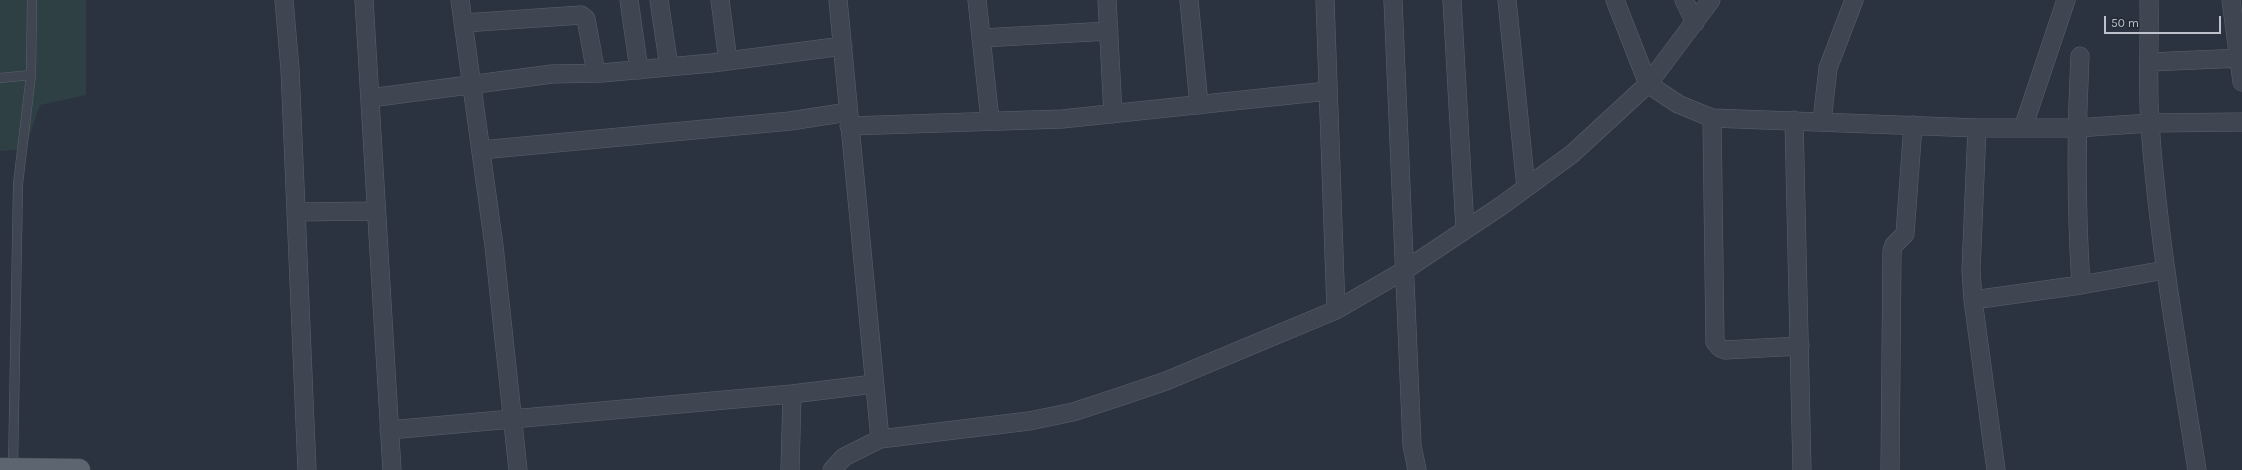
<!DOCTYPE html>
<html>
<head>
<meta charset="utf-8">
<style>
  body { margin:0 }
  #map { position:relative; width:2242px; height:470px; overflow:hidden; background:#2b3341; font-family:Karla,sans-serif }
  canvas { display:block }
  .scale { position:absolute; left:2104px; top:16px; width:117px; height:18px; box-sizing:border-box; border:2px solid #bcc1cb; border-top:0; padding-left:5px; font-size:12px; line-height:14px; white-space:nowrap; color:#bcc1cb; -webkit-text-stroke:3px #232b36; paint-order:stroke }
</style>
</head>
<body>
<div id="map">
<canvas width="2242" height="470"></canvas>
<div class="scale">50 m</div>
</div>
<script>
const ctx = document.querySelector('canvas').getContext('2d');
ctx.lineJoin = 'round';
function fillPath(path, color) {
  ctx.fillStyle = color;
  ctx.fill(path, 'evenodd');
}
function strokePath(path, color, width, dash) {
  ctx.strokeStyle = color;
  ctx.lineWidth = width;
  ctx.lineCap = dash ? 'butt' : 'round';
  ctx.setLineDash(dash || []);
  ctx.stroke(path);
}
fillPath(new Path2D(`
  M0,0H86V95L40,105L25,149L0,151Z`), '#2e4043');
const lane = new Path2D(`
  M0,78L31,75
  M13,469L18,184L31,75L32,0`);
const street = new Path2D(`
  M284,0L290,69L307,470
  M364,0L392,470
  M460,0L494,246L518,470
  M629,0L639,70
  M659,0L669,67
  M720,0L728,61
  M838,0L880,439
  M977,0L990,120
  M1107,0L1113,114
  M1189,0L1199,105
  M1325,0L1336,310
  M1393,0L1412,445L1417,470
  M1452,0L1465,229
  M1507,0L1526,188
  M1615,0L1648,84L1678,104L1712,118L1977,128H2076L2150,123L2242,122
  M1684,0L1695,23
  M2149,0C2150,41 2147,83 2150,124C2158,240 2179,355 2197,470
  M2231,0L2242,82
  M464,23L581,15L586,19L596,73
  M982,38L1109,31
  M2080,56C2076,133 2076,208 2081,285
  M2150,62L2242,58
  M370,98L552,74L602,73L712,63L843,46
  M1712,118L1715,342L1720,348L1725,350L1800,346
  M1794,120L1802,470
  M1822,121L1828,68L1854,0
  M849,126L1062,119L1328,91
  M1977,128L1971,270L1973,300L1996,470
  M2023,128L2066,0
  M481,150L790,121L848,112
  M296,212L376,211
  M1973,300L2081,285L2165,270
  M389,430L792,394
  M790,470L792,394L874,384
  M832,470L844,457L880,439L1029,421L1073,412L1119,397L1166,381L1336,310L1405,270L1501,206L1572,154L1648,84L1711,0
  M1890,470L1892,251L1894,245L1905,234L1913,125`);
const primary = new Path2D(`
  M0,469L79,470`);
strokePath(lane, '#5a616b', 10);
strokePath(street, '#5a616b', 19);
strokePath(primary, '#494f5a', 23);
strokePath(lane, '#3f4651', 9);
strokePath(street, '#3f4651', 18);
strokePath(primary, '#5d6570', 22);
</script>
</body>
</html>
